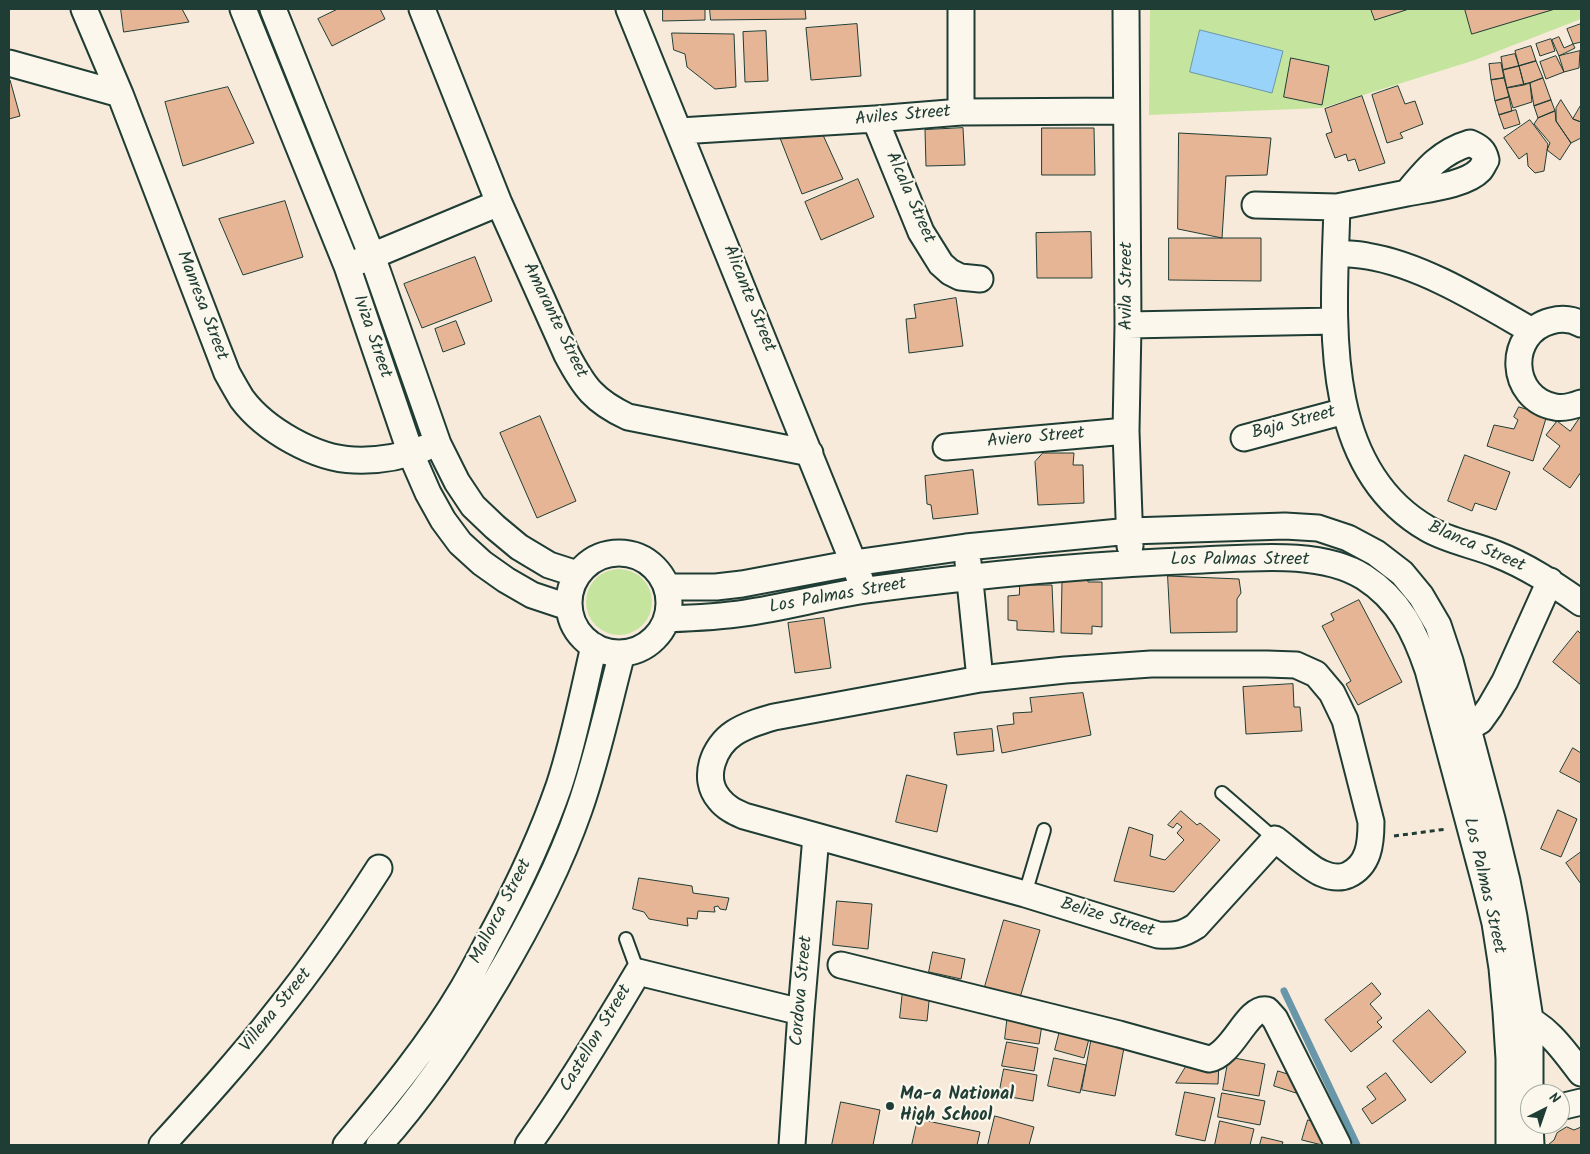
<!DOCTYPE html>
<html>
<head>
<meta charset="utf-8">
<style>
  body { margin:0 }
  #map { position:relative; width:1590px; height:1154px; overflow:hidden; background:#f7eadb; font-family:Kalam,sans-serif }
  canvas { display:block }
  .frame { position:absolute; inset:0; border:10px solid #1f3d34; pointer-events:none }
  .north { position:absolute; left:1520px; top:1084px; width:50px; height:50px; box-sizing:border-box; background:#fbf7ec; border:1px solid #a3ada2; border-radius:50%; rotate:41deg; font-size:14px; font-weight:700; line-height:20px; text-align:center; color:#1f3d34 }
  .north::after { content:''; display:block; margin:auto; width:18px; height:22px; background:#1f3d34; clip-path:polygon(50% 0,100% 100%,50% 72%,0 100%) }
</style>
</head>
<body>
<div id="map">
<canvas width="1590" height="1154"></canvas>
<div class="frame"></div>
<div class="north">N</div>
</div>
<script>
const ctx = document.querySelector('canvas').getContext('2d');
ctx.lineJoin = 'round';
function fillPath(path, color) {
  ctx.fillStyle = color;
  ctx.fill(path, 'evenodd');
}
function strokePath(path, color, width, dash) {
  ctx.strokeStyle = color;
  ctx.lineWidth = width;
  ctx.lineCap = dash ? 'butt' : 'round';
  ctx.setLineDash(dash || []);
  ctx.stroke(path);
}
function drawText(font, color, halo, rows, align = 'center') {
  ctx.font = font + ' Kalam,sans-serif';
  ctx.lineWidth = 4.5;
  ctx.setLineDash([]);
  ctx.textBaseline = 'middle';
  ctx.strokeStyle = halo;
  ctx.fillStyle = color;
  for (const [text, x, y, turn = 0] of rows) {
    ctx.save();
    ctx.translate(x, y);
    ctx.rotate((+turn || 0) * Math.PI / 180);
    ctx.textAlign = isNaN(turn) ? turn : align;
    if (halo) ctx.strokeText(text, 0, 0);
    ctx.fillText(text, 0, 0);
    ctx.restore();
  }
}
fillPath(new Path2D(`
  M1150,9H1581V19L1475,60L1322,108L1149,115Z
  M586 602a33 33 0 1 1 66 0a33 33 0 1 1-66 0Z`), '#c5e59e');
const water = new Path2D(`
  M1200,30L1283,51L1272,93L1190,72Z`);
fillPath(water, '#9ad3f9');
strokePath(water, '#6997aa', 1);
strokePath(new Path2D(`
  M1284,991L1357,1145`), '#6997aa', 7);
const building = new Path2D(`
  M121,9H182L189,22L124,32Z
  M338,9H380L385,19L332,46L318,19Z
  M663,9H705V20L663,21Z
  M710,9H805L806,19L711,20Z
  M1371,9H1409L1375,20Z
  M1465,9H1555L1472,34Z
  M857,24L861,76L811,80L806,28Z
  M1581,24V42L1573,44L1567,29Z
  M766,31L768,81L745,82L743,32Z
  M672,33L734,34L736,87L715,89L687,67L685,54L674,50Z
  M1559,37L1564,48L1573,44L1575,48L1559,56L1552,40Z
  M1551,39L1555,51L1540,56L1536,44Z
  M1531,46L1536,61L1519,66L1515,51Z
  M1580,51L1579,68L1564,72L1559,56Z
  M1515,54L1519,66L1503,70L1501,57Z
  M1556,56L1564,72L1546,79L1540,62Z
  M1291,58L1329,66L1322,105L1284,97Z
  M1536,61L1543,78L1524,85L1519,66Z
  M1501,63L1504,78L1491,80L1489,64Z
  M1519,66L1524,85L1507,88L1503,70Z
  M1504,78L1509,97L1495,101L1491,80Z
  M1543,78L1551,100L1534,106L1530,83Z
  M9,80H10L20,116L9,119Z
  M1530,83L1532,102L1513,108L1507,88Z
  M1398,86L1405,104L1415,101L1423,124L1400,133L1403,138L1387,143L1372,95Z
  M228,87L254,143L183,166L165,102Z
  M1362,96L1385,163L1359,171L1355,159L1348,161L1346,154L1335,158L1326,134L1332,132L1325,109Z
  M1509,97L1512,111L1499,115L1495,101Z
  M1551,100L1555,111L1538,118L1534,106Z
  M1561,100L1573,119L1581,122V138L1571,143L1556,121V108Z
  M1581,105V122L1573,119Z
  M1516,110L1520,124L1504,129L1499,115Z
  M1555,111L1556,121L1571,143L1560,160L1547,150L1550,143L1534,124L1538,118Z
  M1530,120L1548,144L1544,171L1535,173L1528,166L1527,153L1519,159L1504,138Z
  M963,128L965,165L926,166L925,130Z
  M1042,128H1094L1095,175H1042Z
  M1179,133L1271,138L1267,175L1226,176L1222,238L1178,229Z
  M823,135L843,179L802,194L780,138Z
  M858,179L874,217L821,240L805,202Z
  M285,201L303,257L243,275L219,219Z
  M1091,232L1092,278H1037L1036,233Z
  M1169,238H1261V281L1169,280Z
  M475,257L492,301L422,328L404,284Z
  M956,298L963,346L909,353L906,319L916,318L914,305Z
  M456,321L465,344L443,352L435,329Z
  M1519,407L1547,415L1533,461L1487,446L1494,425L1514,429L1518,420L1514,417Z
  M540,416L576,501L537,518L500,433Z
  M1581,416V472L1570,488L1543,469L1560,446L1546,435L1557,421L1570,431Z
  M1043,453H1074L1073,465H1083L1084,503L1038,505L1035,462Z
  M1465,455L1510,472L1496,510L1475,503L1472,511L1448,501Z
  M973,470L978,514L933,519L931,505L927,504L925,476Z
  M1168,576L1239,579L1241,593L1237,599V632L1171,633Z
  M1087,578L1088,582H1102V627L1092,626V634L1061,633L1062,581Z
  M1020,585H1052L1054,632L1017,630V621L1008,620V596L1019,595Z
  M1359,600L1402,682L1358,705L1346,684L1351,681L1322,626L1334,620L1331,614Z
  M824,618L831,668L795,673L788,623Z
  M1578,631L1581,634V685L1553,662Z
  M1293,684L1294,707H1300L1302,731L1246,734L1243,687Z
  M1083,693L1091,735L1002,753L997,726L1014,724L1013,713L1032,712L1030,698Z
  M992,729L994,751L957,755L954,733Z
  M1573,748L1581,753V783L1560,772Z
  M907,775L947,785L937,832L896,822Z
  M1558,810L1577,819L1561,857L1541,849Z
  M1181,811L1197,825L1200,823L1220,840L1174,892L1114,881L1129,827L1153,835L1150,856L1165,860L1184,840L1177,833L1182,827L1177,823L1173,828L1168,825Z
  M1581,852V884L1566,863Z
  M639,878L692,886L693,893L729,898L726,910L720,909L718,906L714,907L715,912L698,911L697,919L687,918L688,926L649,919L644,912L633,909Z
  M837,901L872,904L868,949L833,945Z
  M1004,920L1040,930L1019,1001L984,990Z
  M933,952L965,959L961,979L929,972Z
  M1372,983L1381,994L1370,1004L1382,1018L1377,1022L1382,1027L1351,1052L1325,1020Z
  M903,990L930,992L927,1021L900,1018Z
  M1429,1010L1466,1052L1431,1083L1393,1041Z
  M1008,1013L1043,1018L1039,1044L1005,1039Z
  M1062,1023L1091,1031L1084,1058L1055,1050Z
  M1093,1031L1126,1037L1115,1096L1082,1090Z
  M1007,1042L1038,1048L1034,1071L1002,1066Z
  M1229,1057L1265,1064L1259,1096L1223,1090Z
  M1054,1058L1086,1065L1080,1093L1048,1086Z
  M1190,1060L1219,1063L1218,1084L1176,1083Z
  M1004,1069L1037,1075L1033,1101L999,1095Z
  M1278,1071L1300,1078L1296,1093L1274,1086Z
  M1386,1073L1406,1100L1372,1124L1362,1109L1376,1099L1367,1087Z
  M1185,1092L1215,1098L1205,1141L1176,1135Z
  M1222,1093L1265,1101L1260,1125L1218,1117Z
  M841,1102L880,1110L873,1145H832Z
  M995,1116L1034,1127L1029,1145H988Z
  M918,1119L980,1132L977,1145H912Z
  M1308,1120L1327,1126L1322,1145L1302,1140Z
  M1220,1121L1254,1129L1250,1145H1215Z
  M1567,1127L1574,1130L1581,1127V1145H1548L1554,1140L1557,1133Z
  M1262,1137L1283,1142L1282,1145H1260Z`);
fillPath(building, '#e5b596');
strokePath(building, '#1f3d34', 1);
const lane = new Path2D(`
  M1222,793L1275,839
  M1025,894L1044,830
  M626,939L638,972`);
const street = new Path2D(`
  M84,9L120,94L227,373C232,382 237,391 242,399C265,430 316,459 354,460C378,461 402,457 425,448
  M243,9L347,266L411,454L428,493L443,520L460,543L482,563L506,580L532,595L568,607
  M273,9L372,256L438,444L457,482L473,506L495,527L519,547L549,565L577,574
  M422,9L499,203L567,355C584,387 594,401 628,417L810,453
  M629,9L860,579
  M961,9V112
  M1126,9L1128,325L1126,431L1130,546
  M9,63L120,94
  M875,119L921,232L941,264L950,272L960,277L980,279
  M680,131L875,119L961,112L1126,111
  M1470,143C1479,147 1484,150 1486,160C1484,163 1482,168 1480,170C1466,185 1427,189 1407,193C1426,170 1440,152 1470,143Z
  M1255,205L1337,207L1407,193
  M1337,207C1334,315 1318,466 1428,529C1449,541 1474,545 1496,554C1527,566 1554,584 1581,603
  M1336,253C1346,254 1357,254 1367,256C1423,265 1483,303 1532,331
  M355,263L499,203
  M1581,324C1572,319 1562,318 1551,321C1506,333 1509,399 1555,407C1564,409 1573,406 1581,403
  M1128,325L1334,321
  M1244,438L1345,411
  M946,447L1126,431
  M569 603a50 50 0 1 1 100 0a50 50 0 1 1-100 0Z
  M968,562L980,679
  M667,587H716L742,584L854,563L966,547L1130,531L1285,526L1318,528L1348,538L1376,553L1402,573L1421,596L1438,625L1450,661L1492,819L1507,881L1514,917L1530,1019V1094
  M667,619C694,618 719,617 745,613C786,607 826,596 867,590C978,575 1090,564 1203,560C1252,558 1321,550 1364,577C1400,600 1415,632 1428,670L1485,883L1495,923L1502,968L1506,1012L1509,1059V1145
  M1151,664H1267L1296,665L1316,674L1332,693L1345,720L1371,822C1371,844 1369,865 1348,875C1339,879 1330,877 1321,873C1309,868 1287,848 1275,839L1196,926C1182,935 1175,936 1158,935L1025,894L744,816C735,812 726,808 719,799C701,778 714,746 734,733C746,725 760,721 774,717L980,679L1065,670Z
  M1454,732L1468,728L1480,721L1490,707L1505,681L1550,581
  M841,965L1119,1034L1209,1059C1233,1055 1247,1006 1267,1010L1275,1019L1338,1145
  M1520,1016C1546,1024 1565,1052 1581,1073
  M1560,1107L1581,1102
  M1530,1124L1531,1145
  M162,1145C201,1102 240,1059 276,1013C313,967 347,918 379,868
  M346,1145C388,1095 430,1044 463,988C475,968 485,947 496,927C520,882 542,835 559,786C574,741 583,693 594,646
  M379,1145C424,1095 462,1038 497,979C529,925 558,870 579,810C597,759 608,706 622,653
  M528,1145C568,1089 603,1031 638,972L801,1012
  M792,1145L801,1012L816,836`);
strokePath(lane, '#1f3d34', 16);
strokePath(street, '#1f3d34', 29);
strokePath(new Path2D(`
  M1394,836L1447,829`), '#1f3d34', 3, [5, 4]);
strokePath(lane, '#fbf7ec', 12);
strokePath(street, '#fbf7ec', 25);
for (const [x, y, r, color] of [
  [890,1106,5,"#1f3d34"]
]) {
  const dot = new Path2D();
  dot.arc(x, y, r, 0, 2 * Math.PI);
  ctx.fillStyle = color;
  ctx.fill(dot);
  strokePath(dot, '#fbf7ec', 2);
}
drawText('18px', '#1f3d34', '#fbf7ec', [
  ["Aviles Street",903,117,-5],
  ["Alcala Street",909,198,66],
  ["Avila Street",1128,286,-90],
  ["Alicante Street",748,299,68],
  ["Manresa Street",201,306,69],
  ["Amarante Street",554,321,64],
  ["Iviza Street",371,337,71],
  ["Baja Street",1294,424,-15],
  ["Aviero Street",1036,439,-5],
  ["Blanca Street",1476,548,23],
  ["Los Palmas Street",1240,561],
  ["Los Palmas Street",838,597,-10],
  ["Los Palmas Street",1483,886,77],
  ["Mallorca Street",502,912,-63],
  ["Belize Street",1107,919,17],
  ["Cordova Street",803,991,-85],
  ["Villena Street",277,1011,-51],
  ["Castellon Street",597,1039,-59]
]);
drawText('bold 18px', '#1f3d34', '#fbf7ec', [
  ["Ma-a National",900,1096],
  ["High School",900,1117]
], 'left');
</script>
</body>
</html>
